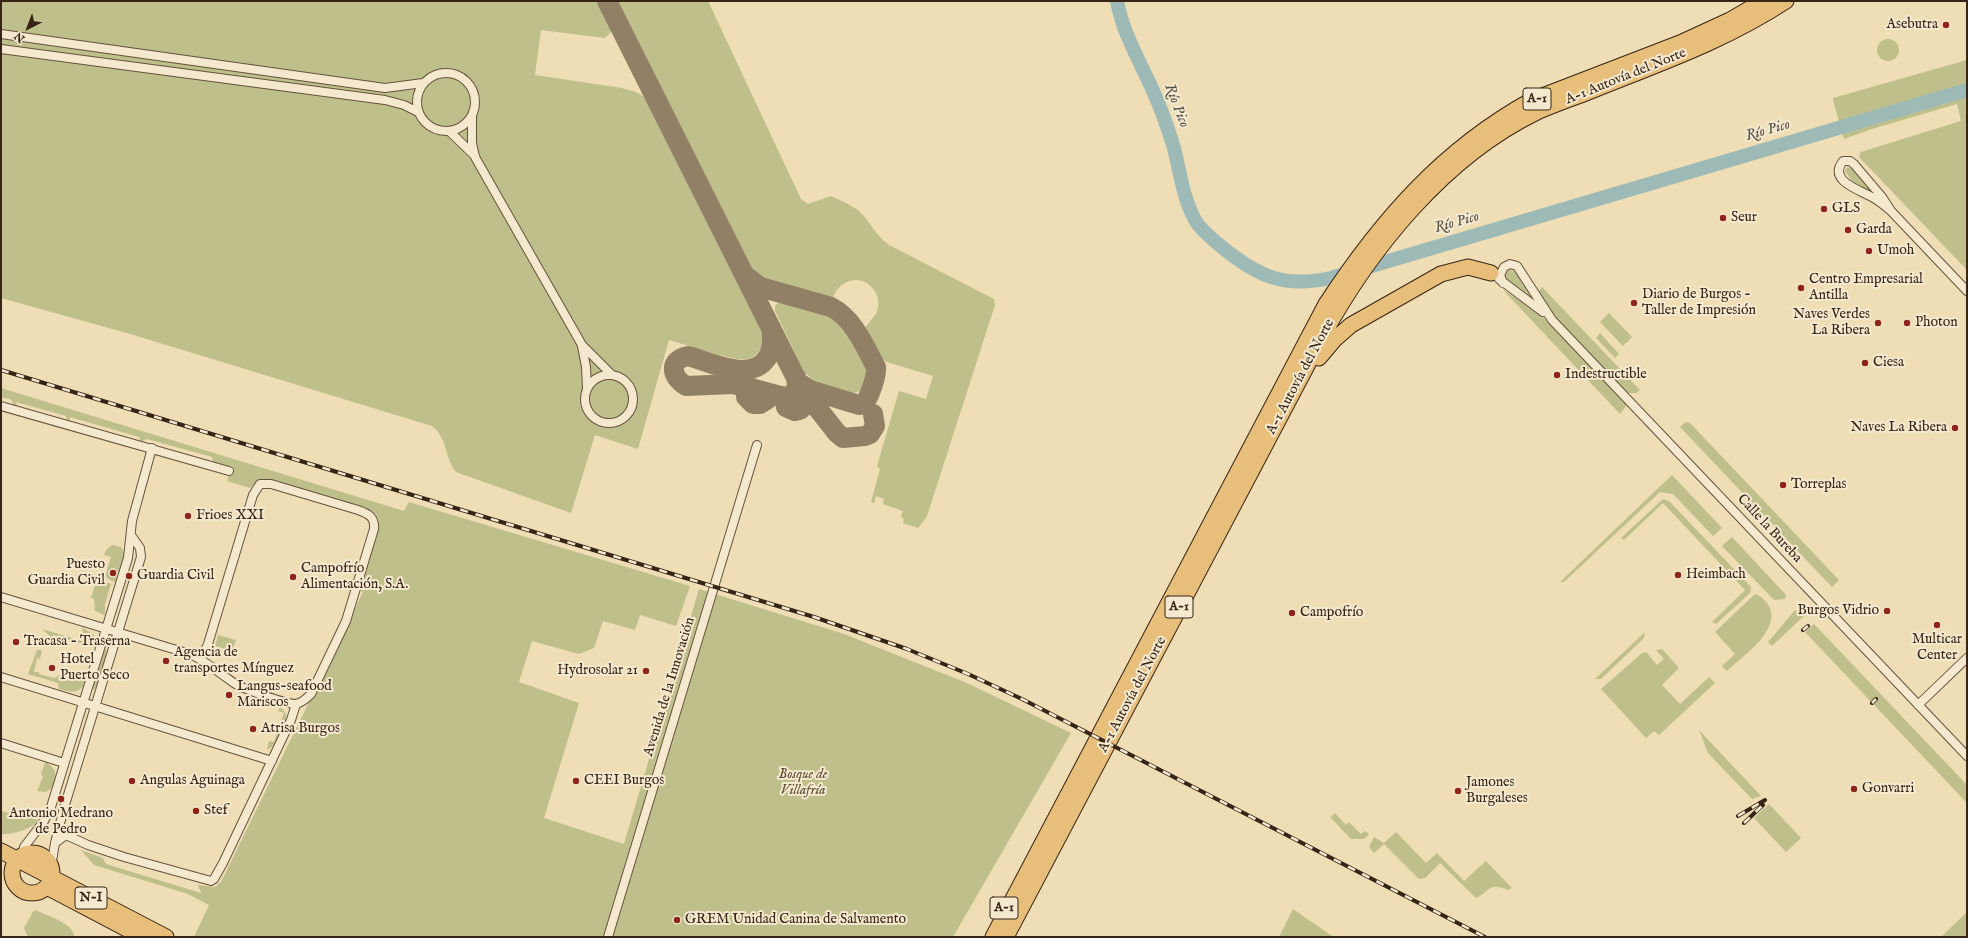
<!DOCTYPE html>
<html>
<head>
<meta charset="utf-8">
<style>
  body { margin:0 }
  #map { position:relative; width:1968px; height:938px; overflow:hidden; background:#eeddb5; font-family:"IM FELL English",serif }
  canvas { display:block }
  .frame { position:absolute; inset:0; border:2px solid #372416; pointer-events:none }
  .north { position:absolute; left:8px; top:8px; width:40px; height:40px; -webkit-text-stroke:3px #f4e9cf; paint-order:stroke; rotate:222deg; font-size:11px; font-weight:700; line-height:16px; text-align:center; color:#372416 }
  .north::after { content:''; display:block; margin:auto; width:14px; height:18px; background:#372416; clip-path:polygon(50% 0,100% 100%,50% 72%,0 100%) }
</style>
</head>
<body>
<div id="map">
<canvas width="1968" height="938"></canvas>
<div class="frame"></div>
<div class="north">N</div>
</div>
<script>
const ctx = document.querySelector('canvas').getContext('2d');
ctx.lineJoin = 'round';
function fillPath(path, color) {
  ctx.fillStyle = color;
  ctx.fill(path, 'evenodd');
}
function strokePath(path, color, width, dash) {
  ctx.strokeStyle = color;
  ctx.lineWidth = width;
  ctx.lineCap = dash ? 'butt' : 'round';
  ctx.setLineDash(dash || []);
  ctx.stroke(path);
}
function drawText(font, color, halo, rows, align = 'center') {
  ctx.font = font + ' "IM FELL English",serif';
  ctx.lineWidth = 4;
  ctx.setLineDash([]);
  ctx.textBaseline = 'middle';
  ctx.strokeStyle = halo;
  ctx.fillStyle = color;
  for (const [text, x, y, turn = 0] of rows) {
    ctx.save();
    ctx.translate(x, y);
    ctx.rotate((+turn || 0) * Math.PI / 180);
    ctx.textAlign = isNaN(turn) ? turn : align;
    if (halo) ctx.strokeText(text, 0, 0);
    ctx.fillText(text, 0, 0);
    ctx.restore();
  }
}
fillPath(new Path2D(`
  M1,1H598L613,30L605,38L541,30L535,75L622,88L636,92L646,98L763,330C765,343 761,355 747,359C733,362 685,344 669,340L638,449L595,435L571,513L456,472C444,457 448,438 432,426L127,333L1,298Z
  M617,1H708L801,199L808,204L831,196C840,200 851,205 859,211C871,222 874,234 889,245L994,299L995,305L927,516L918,528L903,523L904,519L901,517L903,511L883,504L884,499L876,496L874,503L871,502L880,469L877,466L899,391L926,399L933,376L887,362C874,355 870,341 865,329C868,321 877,316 878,308C882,290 862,273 845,283C839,286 836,291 833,297L827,299L760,279L754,272Z
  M1877 50a11 11 0 1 1 22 0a11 11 0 1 1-22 0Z
  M1967,60V270L1859,157L1861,152L1961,121L1957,104L1872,129L1844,139L1833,100V98Z
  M1847,167L1853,169L1879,198L1852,181L1845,171Z
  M1510,270L1516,272L1534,301L1507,281L1505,273Z
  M1542,287L1640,390L1636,393H1628L1555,317L1540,295L1539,291Z
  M1503,290L1529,306L1544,318L1625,403L1626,406L1620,414Z
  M784,301L831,315L845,325L865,358L868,367L862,388L858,392L850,394L818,384L804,372L775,311V306L779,302Z
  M1609,313L1632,337L1623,346L1600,322Z
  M1600,333L1619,354L1615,358L1596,338Z
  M1,388L404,511L409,502L690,586L676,626L640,615L635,630L603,621L594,648L579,654L532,641L519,682L579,703L544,818L624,844L699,589L844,634L967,683L1071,733L953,937H194L209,905L188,894L94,865L81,850L103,858L106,864L201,893L198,885L215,887L221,882L363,592L360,591L379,520L376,514L366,509L267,479L259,480L250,488L227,481L232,467L213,462L212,457L147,439L141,442L139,437L70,417V422L67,421L66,416L16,402L17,407L13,406L12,400L1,397Z
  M1686,422L1690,423L1839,580L1832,587L1680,427Z
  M1672,475L1722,528L1713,536L1673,494L1660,492L1564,582H1560Z
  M1663,499L1669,501L1751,587L1750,593L1716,624L1712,622L1745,590L1663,503L1624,540L1621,538Z
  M1732,537L1786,595L1785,599L1774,600L1722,546Z
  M112,545L121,547L125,554L117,581L114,582L105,577L111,557L104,555L106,550Z
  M97,578L111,584L105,604V615L95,611L94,599L91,598Z
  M1755,594C1760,595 1764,600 1767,603C1785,628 1743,656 1727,671L1722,666L1735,654L1715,632Z
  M1795,610L1797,612L1801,611L1805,615L1772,646L1768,642Z
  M1814,624L1967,785V803L1805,632Z
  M82,627L94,635L97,648L53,635L52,638L42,629L85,642Z
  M1645,632L1644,638L1601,679H1595Z
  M218,635L236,640L232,651L215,646Z
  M106,649C111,657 100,683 93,691C92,680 97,654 106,649Z
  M1662,649L1679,668L1662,685L1680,704L1709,677L1715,683L1659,735L1654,731L1646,738L1601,689L1641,654L1646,652L1657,665L1664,659L1656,650Z
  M37,650H42L40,659L37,658L34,672H39V674L54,678L64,673L87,680C80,694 72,693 59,689L58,683L28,674Z
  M280,706L286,714C287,727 278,745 267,750L269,741L274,742L284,713L278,711Z
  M1699,730L1761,796L1752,799L1708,753Z
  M45,762C57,767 58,778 52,788L46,792L37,791L43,777L41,774Z
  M1769,804L1801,838L1786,852L1754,818Z
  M1,811L29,819L30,817L38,820C32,829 13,835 1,834Z
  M1335,813L1346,825L1349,822L1361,834L1365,831L1369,834L1364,839H1351L1330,817Z
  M1396,832L1426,863L1437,853L1464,881L1486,861L1512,888L1508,890C1488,882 1492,890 1476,898L1440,863L1425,878L1419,879L1384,844L1374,853L1369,847L1374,837L1384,843Z
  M1293,909L1332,936L1334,937H1279Z
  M35,910C46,915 75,924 74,937H28L24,928L33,912Z
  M1967,912V937H1941Z`), '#bebf8a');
strokePath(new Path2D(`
  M1117,1C1124,40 1148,74 1161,110C1166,123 1170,135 1174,148C1180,172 1183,198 1195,220C1201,231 1214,240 1223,248C1259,277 1284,288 1331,278L1967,90`), '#9dbab7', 14);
strokePath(new Path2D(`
  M607,1L800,386L837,433L843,438L865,436L870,434L875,426L873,414
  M747,277L760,287L831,307C854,319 864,345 876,367C877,375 869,400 863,404L859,405L810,390L801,384
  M771,328C773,339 773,349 767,358C750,383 710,362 688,356C668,360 671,377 686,386L733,384L785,397C796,395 798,388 796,377
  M768,399L760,404H753L746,397L747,387L784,397L786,407L795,411C810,409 804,395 800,386`), '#928066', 20);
const street = new Path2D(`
  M1,34L385,88L423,83
  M1,49L385,100L404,105L418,112
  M417 102a29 29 0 1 1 58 0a29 29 0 1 1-58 0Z
  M472,116V143L475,157L582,345L612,375
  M449,131L475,156
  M1891,211L1882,197L1854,164L1850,161H1843C1828,180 1857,189 1870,196C1878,200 1884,205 1891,211L1967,291
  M1499,279L1543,312
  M1503,283L1500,275L1504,267L1510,264L1517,266L1552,320L1967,756
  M582,346L586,367L587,388
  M585 399a24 24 0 1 1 48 0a24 24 0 1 1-48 0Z
  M1,406L229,471
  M1,597L190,654C206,661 219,673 234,683C243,689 286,704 296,704C302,703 307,698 311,694L346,621L374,529C375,517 369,514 358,510L271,484H260L253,495L208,644L201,659
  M1,677L272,761
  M1918,705L1967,658
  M1,743L64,763
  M55,843L66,835L88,845L124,857L211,881L214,879L223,863L291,720L296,704
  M22,854L24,847L44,821L51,807L128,558L132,521L152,448
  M51,867L55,843L64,808L141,557L140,548L131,535
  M608,937L757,445`);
const highway = new Path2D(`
  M1319,358L1335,339L1351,325L1441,274L1468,267L1491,273
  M1,851L166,937
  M12 873a20 20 0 1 1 40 0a20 20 0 1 1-40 0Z
  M47,887L142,937
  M993,937L1326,304C1381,220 1443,149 1532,100L1680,43L1730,20L1763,1
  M1006,937L1321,339C1370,249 1444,157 1537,112C1555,104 1573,98 1591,91C1658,64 1725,41 1786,1`);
strokePath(street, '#65523e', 10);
strokePath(highway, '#372416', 17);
strokePath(street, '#f4e9cf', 8);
strokePath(highway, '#e7be7a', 15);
const rail = new Path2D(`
  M1,370L814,617L907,649L968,674L1022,699L1485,937
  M1803,630L1808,626
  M1872,703L1876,699
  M1738,816L1765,800
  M1744,823L1763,805`);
strokePath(rail, '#372416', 4);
strokePath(rail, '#f4e9cf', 2.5, [8]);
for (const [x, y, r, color] of [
  [1946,25,4,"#8f2418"],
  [1824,209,4,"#8f2418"],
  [1723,218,4,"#8f2418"],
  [1848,230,4,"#8f2418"],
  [1869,251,4,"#8f2418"],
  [1801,288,4,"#8f2418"],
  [1634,303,4,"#8f2418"],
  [1878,323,4,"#8f2418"],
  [1907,323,4,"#8f2418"],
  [1865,363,4,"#8f2418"],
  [1557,375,4,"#8f2418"],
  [1955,428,4,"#8f2418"],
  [1783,485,4,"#8f2418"],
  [188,516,4,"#8f2418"],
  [113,573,4,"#8f2418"],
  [1678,575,4,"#8f2418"],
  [129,576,4,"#8f2418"],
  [293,577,4,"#8f2418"],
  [1887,611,4,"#8f2418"],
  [1292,613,4,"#8f2418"],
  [1937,625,4,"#8f2418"],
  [16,642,4,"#8f2418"],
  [166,661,4,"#8f2418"],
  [52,668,4,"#8f2418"],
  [646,671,4,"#8f2418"],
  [229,695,4,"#8f2418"],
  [253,729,4,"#8f2418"],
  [132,781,4,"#8f2418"],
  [576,781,4,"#8f2418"],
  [1854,789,4,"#8f2418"],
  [1458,791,4,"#8f2418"],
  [61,799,4,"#8f2418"],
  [196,811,4,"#8f2418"],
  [677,920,4,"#8f2418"]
]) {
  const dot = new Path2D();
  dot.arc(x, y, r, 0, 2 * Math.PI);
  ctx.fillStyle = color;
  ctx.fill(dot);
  strokePath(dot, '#f4e9cf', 1.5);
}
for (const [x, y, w] of [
  [1537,99,28],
  [1179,607,28],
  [91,898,32],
  [1004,908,28]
]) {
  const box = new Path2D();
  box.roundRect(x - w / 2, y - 11, w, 22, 3);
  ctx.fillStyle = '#f4e9cf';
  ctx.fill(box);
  strokePath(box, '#372416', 1);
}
drawText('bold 13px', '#372416', null, [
  ["A-1",1537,99],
  ["A-1",1179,607],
  ["N-I",91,898],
  ["A-1",1004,908]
]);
drawText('14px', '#372416', '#f4e9cf', [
  ["Asebutra",1938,25,"right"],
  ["GLS",1832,209],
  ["Seur",1731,218],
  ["Garda",1856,230],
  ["Umoh",1877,251],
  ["Centro Empresarial",1809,280],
  ["Antilla",1809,296],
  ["Diario de Burgos -",1642,295],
  ["Taller de Impresión",1642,311],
  ["Naves Verdes",1870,315,"right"],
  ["La Ribera",1870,331,"right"],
  ["Photon",1915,323],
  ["Ciesa",1873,363],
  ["Indestructible",1565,375],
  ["Naves La Ribera",1947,428,"right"],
  ["Torreplas",1791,485],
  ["Frioes XXI",196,516],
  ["Puesto",105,565,"right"],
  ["Guardia Civil",105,581,"right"],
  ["Campofrío",301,569],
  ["Alimentación, S.A.",301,585],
  ["Heimbach",1686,575],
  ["Guardia Civil",137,576],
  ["Burgos Vidrio",1879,611,"right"],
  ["Campofrío",1300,613],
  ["Multicar",1937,640,"center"],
  ["Center",1937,656,"center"],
  ["Tracasa - Traserna",24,642],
  ["Agencia de",174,653],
  ["transportes Mínguez",174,669],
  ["Hotel",60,660],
  ["Puerto Seco",60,676],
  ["Hydrosolar 21",638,671,"right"],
  ["Langus-seafood",237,687],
  ["Mariscos",237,703],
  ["Atrisa Burgos",261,729],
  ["Angulas Aguinaga",140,781],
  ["CEEI Burgos",584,781],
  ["Jamones",1466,783],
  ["Burgaleses",1466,799],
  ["Gonvarri",1862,789],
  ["Stef",204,811],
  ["Antonio Medrano",61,814,"center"],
  ["de Pedro",61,830,"center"],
  ["GREM Unidad Canina de Salvamento",685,920]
], 'left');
drawText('14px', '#372416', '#f4e9cf', [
  ["A-1 Autovía del Norte",1626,77,-22],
  ["A-1 Autovía del Norte",1301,377,-62],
  ["Calle la Bureba",1769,529,47],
  ["Avenida de la Innovación",670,687,-73],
  ["A-1 Autovía del Norte",1133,695,-62]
]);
drawText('italic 14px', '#594b33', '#f4e9cf', [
  ["Bosque de",803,775],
  ["Villafría",803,791]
]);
drawText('italic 15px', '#565146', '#f4e9cf', [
  ["Río Pico",1176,106,69],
  ["Río Pico",1768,131,-16],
  ["Río Pico",1457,223,-16]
]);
</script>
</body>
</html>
